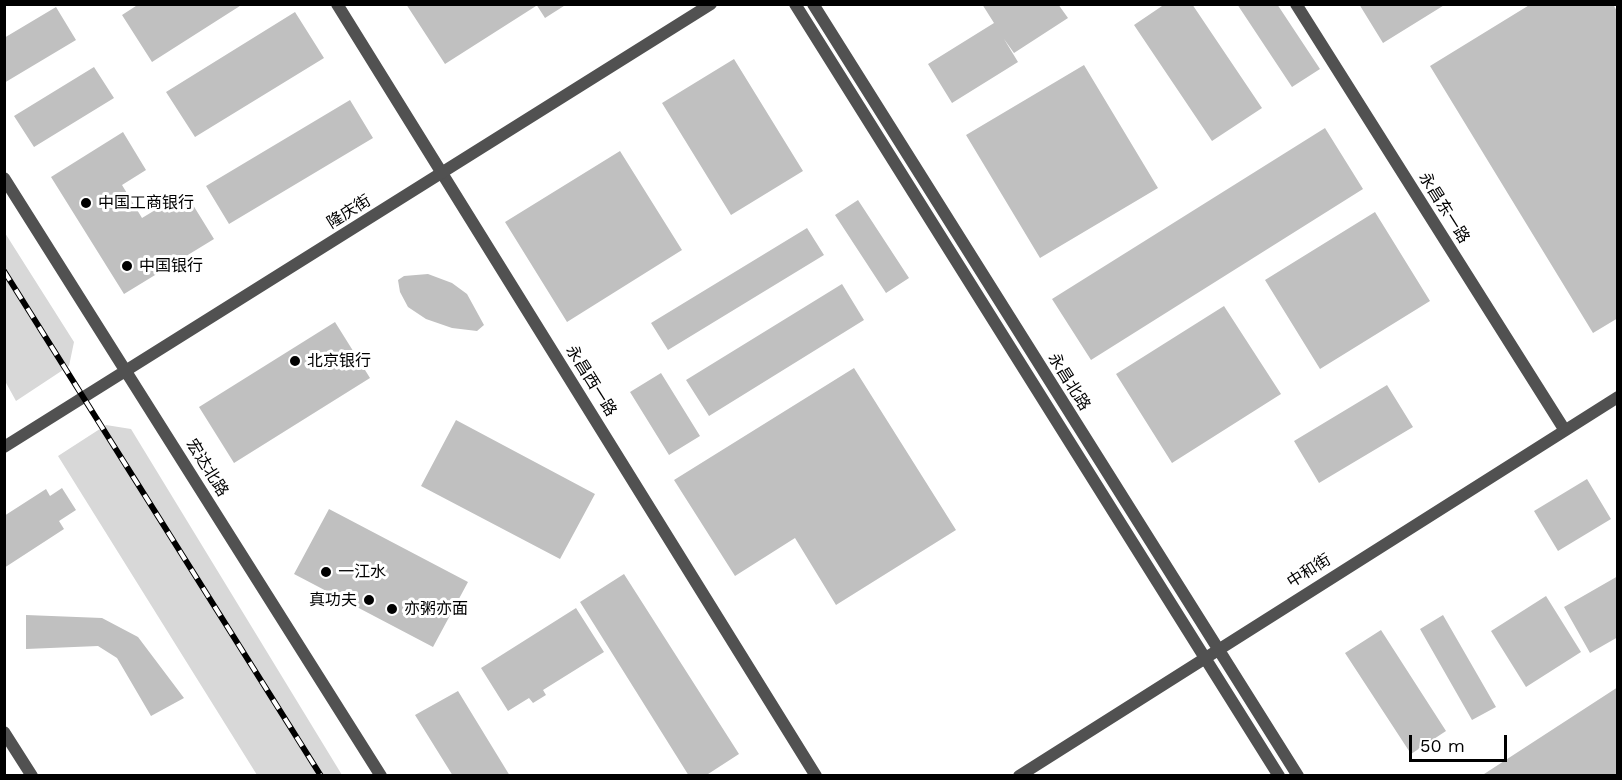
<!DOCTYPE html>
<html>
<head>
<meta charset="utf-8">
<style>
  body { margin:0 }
  #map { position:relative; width:1622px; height:780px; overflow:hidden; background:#fff; font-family:"Work Sans",sans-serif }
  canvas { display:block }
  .frame { position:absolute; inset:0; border:6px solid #000; pointer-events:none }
  .scale { position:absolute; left:1409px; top:735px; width:98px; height:27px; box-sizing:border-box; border:3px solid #000; border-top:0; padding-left:8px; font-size:18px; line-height:21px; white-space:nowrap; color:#000; -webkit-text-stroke:4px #fff; paint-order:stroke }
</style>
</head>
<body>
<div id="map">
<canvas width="1622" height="780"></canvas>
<div class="frame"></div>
<div class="scale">50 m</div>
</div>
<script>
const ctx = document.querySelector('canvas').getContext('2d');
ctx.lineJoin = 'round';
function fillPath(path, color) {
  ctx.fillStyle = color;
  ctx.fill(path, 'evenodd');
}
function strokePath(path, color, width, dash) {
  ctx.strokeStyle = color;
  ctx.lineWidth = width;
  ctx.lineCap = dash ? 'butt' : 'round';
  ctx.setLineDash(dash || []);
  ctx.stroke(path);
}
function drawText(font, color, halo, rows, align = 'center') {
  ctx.font = font + ' "Work Sans","Noto Sans SC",sans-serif';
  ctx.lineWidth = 6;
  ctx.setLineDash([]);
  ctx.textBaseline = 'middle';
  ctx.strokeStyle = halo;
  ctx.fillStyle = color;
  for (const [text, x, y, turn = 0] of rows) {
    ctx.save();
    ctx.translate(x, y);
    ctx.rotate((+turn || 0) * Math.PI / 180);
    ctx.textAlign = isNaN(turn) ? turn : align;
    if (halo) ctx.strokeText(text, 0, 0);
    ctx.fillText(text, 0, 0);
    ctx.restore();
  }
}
fillPath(new Path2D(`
  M5,233L74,342L69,366L16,401L5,381Z
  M106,425L131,429L342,775H257L58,456Z`), '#d8d8d8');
fillPath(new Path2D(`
  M139,4H243L152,62L122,15Z
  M406,4H535L536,6L445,64Z
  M536,4H567L545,18Z
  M982,4H1058L1068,18L1014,53L1004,39L1018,62L952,103L928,64L994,23Z
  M1165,4H1192L1262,108L1212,141L1134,25Z
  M1237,4H1277L1320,69L1292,87Z
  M1359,4H1446L1383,43Z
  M1531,4H1613L1618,13V318L1593,333L1430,66Z
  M56,7L76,40L4,83V38Z
  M295,12L324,58L195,137L166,92Z
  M734,59L803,171L731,215L662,103Z
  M1084,65L1158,188L1040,258L966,135Z
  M94,67L114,98L34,147L14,116Z
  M350,100L373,138L229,224L206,186Z
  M1325,128L1363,189L1091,360L1052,299Z
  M123,132L146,170L122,185L142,218L185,192L214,239L124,294L51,177Z
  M620,151L682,250L567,322L505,222Z
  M858,200L909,278L886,293L835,215Z
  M1375,212L1430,301L1320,369L1265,280Z
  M807,228L824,255L668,350L651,323Z
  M428,274L452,283L467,294L484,325L477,331L452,328L426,319L408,307L400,292L398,280L404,276Z
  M842,284L864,320L709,416L686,380Z
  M1224,306L1281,394L1172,463L1116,374Z
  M335,322L370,378L234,463L199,407Z
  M854,368L956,530L836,605L795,538L735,576L674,480Z
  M661,373L700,436L669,455L630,392Z
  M1387,385L1413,427L1319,483L1294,441Z
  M456,420L595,494L560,559L421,486Z
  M1587,479L1611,519L1558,551L1534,511Z
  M62,488L76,510L59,521L64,529L4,568V516L46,489L50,496Z
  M329,509L468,582L433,647L294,574Z
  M624,574L739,754L705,776H689L580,602Z
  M1618,576V637L1590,653L1564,607Z
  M1546,596L1581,652L1526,687L1491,631Z
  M576,608L604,652L543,690L546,695L533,703L529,698L508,711L481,668Z
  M26,615L102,618L138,637L184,698L151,716L117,658L98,646L26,649Z
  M1443,615L1496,707L1472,720L1420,629Z
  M1381,630L1446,731L1411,754L1345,653Z
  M1618,687V776H1481Z
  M458,691L510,776H453L415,715Z`), '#c0c0c0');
strokePath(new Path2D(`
  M337,4L816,776
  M1296,4L1564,429
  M4,732L32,776`), '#515151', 12);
strokePath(new Path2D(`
  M795,4L1279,776
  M813,4L1298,776
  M4,178L381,776
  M4,447L711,4
  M1019,776L1618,397`), '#515151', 12);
const rail = new Path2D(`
  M4,271L321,776`);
strokePath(rail, '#000', 6);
strokePath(rail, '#fff', 4, [11]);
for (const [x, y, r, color] of [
  [86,203,6,"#000"],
  [127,266,6,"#000"],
  [295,361,6,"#000"],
  [326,572,6,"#000"],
  [369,600,6,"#000"],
  [392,609,6,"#000"]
]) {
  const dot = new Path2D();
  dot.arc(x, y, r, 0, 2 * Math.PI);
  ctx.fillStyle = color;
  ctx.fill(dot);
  strokePath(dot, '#fff', 2);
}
drawText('16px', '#000', '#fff', [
  ["中国工商银行",98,203],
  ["中国银行",139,266],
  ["北京银行",307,361],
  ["一江水",338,572],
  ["真功夫",357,600,"right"],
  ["亦粥亦面",404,609]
], 'left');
drawText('16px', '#000', '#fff', [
  ["永昌东一路",1444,208,58],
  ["隆庆街",349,212,-32],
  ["永昌西一路",591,381,58],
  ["永昌北路",1069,382,58],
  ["宏达北路",207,468,58],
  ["中和街",1309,571,-32]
]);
</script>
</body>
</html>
